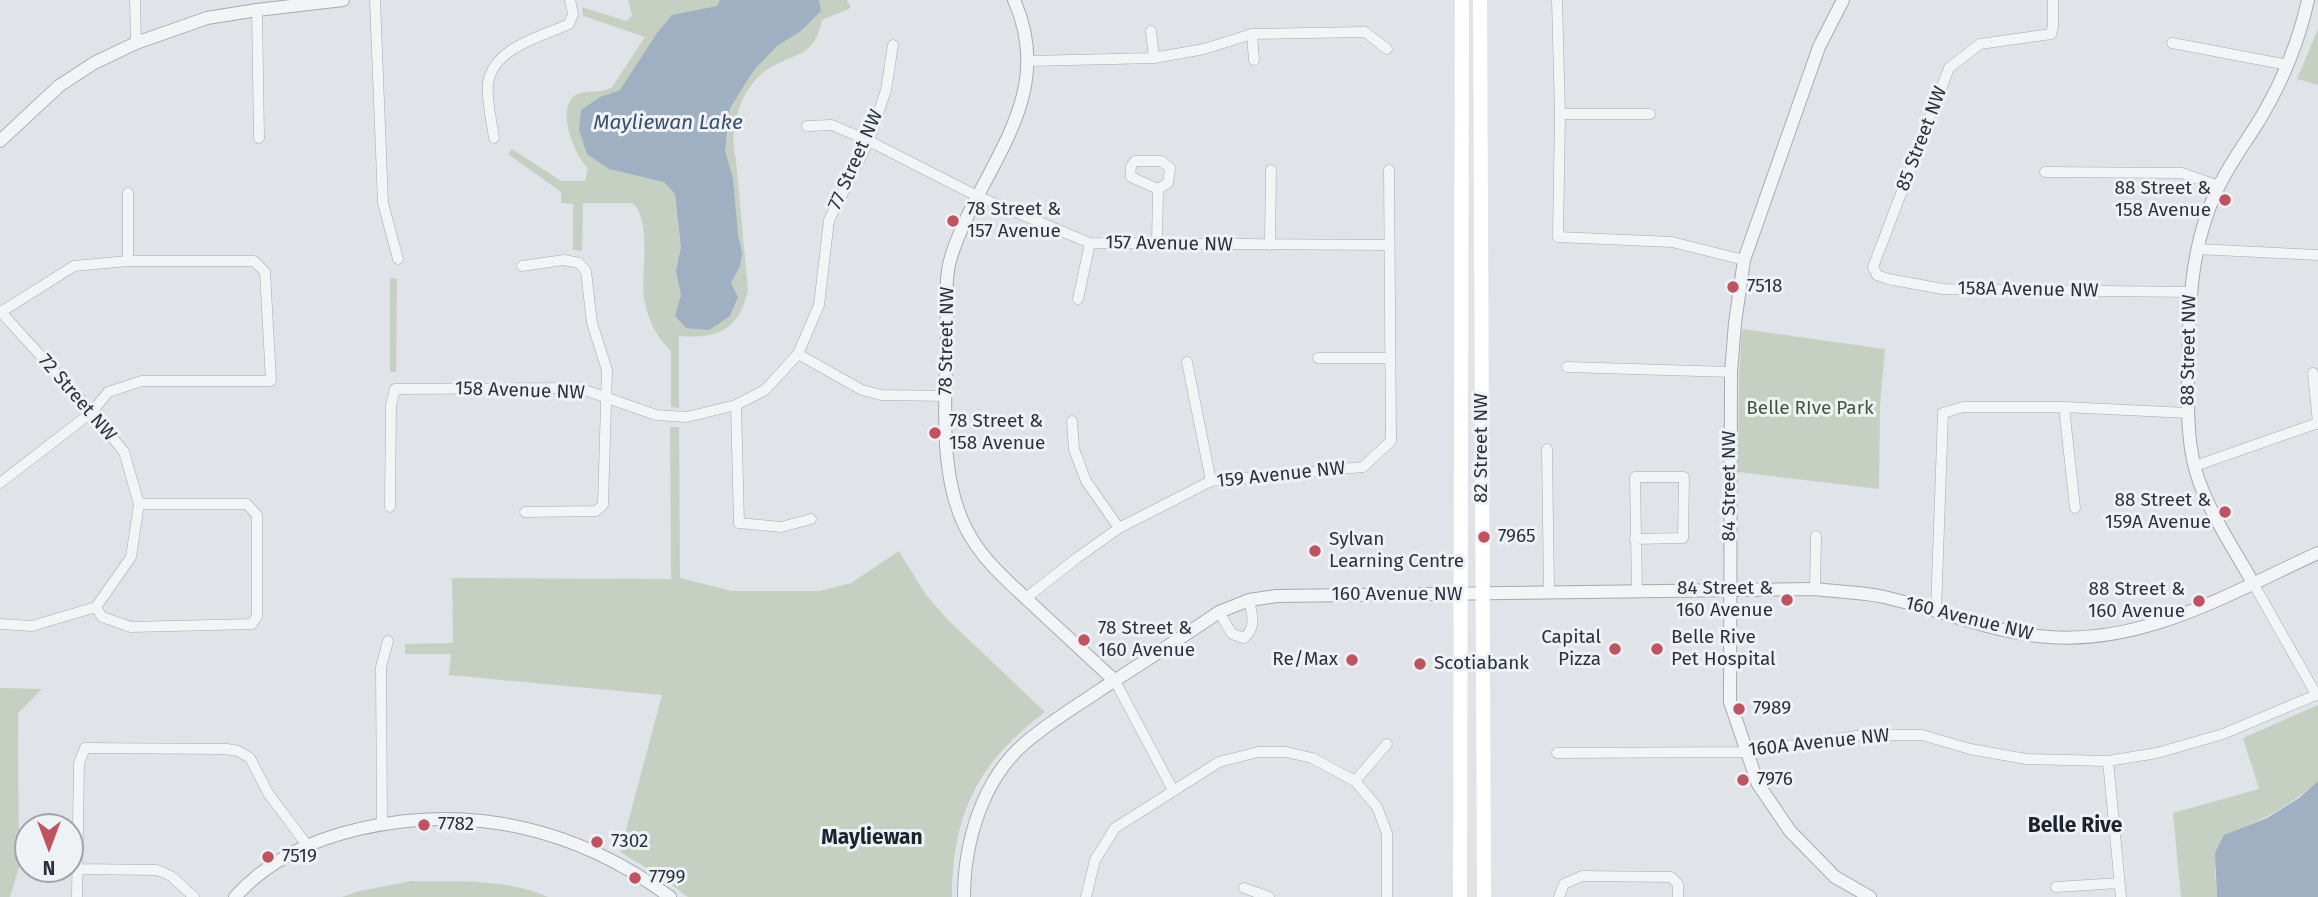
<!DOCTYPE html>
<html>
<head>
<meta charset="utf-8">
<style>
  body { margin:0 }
  #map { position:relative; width:2318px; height:897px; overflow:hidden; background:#e0e3e7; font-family:"Fira Sans",sans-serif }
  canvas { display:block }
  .north { position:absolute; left:14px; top:813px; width:70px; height:70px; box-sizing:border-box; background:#eff2f5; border:2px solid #a1a5ab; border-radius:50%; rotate:180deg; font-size:19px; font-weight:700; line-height:28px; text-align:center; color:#2b313d }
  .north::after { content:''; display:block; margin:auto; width:24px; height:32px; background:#be5462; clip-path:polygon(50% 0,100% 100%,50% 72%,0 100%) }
</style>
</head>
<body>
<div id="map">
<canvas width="2318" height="897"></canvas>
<div class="north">N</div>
</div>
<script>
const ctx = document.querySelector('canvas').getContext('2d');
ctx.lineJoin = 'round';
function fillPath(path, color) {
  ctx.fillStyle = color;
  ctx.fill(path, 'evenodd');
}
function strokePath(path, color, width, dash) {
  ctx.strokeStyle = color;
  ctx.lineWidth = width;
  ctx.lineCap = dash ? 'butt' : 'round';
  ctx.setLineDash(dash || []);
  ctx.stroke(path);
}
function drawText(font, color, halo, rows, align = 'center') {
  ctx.font = font + ' "Fira Sans",sans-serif';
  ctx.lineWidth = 6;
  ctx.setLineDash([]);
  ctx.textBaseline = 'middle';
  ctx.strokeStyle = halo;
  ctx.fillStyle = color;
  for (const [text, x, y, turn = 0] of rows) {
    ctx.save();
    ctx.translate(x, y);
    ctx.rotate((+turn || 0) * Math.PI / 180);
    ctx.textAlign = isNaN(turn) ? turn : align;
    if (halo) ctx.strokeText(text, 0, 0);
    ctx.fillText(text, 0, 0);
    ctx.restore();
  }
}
fillPath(new Path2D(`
  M628,0H847L851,8L822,20C814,60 792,52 765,71C740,90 728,130 736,160L748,291C738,331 718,339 679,336V408L671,407V351C656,337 647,318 644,298C641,274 652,217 632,203H583L582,251L573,250V204L561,203V192L508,154L512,149L561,181H585L588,168C575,157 556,110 574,96C585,88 600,95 612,87L645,37L583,16L582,7L626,21L632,16Z
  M2318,29V85L2297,79Z
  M390,278L397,279L396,372H390Z
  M1742,329L1885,349L1880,405L1879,489L1738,472L1739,376Z
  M670,427H679L680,578L732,591H819L851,583L899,551L926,595L948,620L1045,712C978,763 953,812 952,897H688L657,874L620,852L662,695L449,675L451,654H405V644L453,643L452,578L671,579Z
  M0,688L42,689L18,713L19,858L28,859V867H19L10,897H0Z
  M2318,705V781C2287,808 2262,820 2224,836L2215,869L2217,897H2181L2173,813L2259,789L2243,738Z
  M411,881C457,882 506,878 548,897H342L360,891Z`), '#c6d0c2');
fillPath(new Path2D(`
  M720,0H819L821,11L801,31L777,46L754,70L730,108L725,150L733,179L738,234L742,253L740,266L731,283L738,297L730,316L709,330L686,328L675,316L681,295L676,271L681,247L675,194L664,182L609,169L587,154L579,130L581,110L600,97L620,90L657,33L672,15L717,6Z
  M2318,781V897H2217L2215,853L2224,835L2267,818L2299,798Z`), '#9fb0c3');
const minor = new Path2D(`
  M135,0L136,43
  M375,0L383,203L398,259
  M1557,0L1560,114L1558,237L1672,242L1744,260
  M2053,0V26L2051,34L1980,44L1949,68L1873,267L1877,275L1888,279L1943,289L2190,292
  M257,10L259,138
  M1151,31L1154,58
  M1252,34L1254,60
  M2172,43L2288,65
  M1029,61L1154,58L1204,49L1252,34L1365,32L1387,49
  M1560,114H1650
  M807,126L832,125L869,141L979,197L1090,243L1389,245
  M494,138C492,122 486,100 488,83C494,47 541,37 569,24L573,14L570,0
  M1135,161H1161L1170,168L1168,183L1158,189L1131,177C1130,170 1130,166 1135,161Z
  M2045,172L2182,173L2219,186
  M1157,245L1158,189
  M1270,245L1271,170
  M2197,249L2318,255
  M128,261V193
  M522,266L564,260L579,263L586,271L592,323L607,370L603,505L596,511L525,512
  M1078,299L1090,243
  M0,311L92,412L124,452L139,504L131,557L96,607
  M798,354L862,390L881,395L946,396
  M1318,358H1390
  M1187,362L1211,481
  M1567,367L1731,372
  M2313,373L2318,423
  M736,405L739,523L781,527L811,519
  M2064,407L2075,508
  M1072,421L1074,449L1086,481L1119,528
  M1547,449L1549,592
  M2195,466L2318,423
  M0,483L92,412L108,392L142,381H271L265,272L254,261H128L74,266L1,312
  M390,507L391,405L395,389L579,388L656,415L687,417L736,405L765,390L798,354L819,305L829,220L869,141L886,90L893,45
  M1635,539L1683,538L1684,477H1635L1637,591
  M2253,583L2316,694
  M1815,589L1816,536
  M1026,598L1077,558L1119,528L1211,481L1363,467L1391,441L1389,170
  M96,607L102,617L131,627L252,624L257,616V515L247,504H139
  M1936,611L1943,413L1963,407H2064L2188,413
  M1219,612L1232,634L1244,638C1257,626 1252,616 1249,600
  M0,624L32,626L96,607
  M1115,681L1173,790
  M1557,753L1747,752L1863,735H1922L1970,749L2026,759L2108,761L2157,753L2223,734L2318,694
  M2108,761L2121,897
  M1355,781L1387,744
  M382,824L381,667L388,641
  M79,869L157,870L171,876L194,897
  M2056,887L2119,883
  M1244,888L1269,897
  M77,897L79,763L85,748L227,749L238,751L250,758L268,793L307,845
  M1086,897L1095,860L1115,828L1219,762L1258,752H1286L1312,758L1355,781L1377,807L1387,833V897
  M1559,897L1564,884L1582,876L1671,877L1678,884V897`);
const tertiary = new Path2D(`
  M1014,0C1059,100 979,168 951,257C944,280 947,308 947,331C946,396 936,483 972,539C987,564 1012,585 1033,605C1060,630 1087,655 1115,681
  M1843,0L1819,47L1744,260L1735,323L1731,372L1730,702L1758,784L1790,831L1835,877L1870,897
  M0,141L59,86L94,63L136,43L207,18L257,10L343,0
  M2253,583C2235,551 2213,518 2200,484C2186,447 2188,408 2188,368C2189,306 2190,244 2219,186C2231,161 2249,138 2263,114C2284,78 2299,40 2308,0
  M235,897C268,860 311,840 359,829C472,803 578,829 670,897
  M964,897C964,843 982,780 1025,743C1049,722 1077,706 1103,688C1142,663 1181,638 1219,612L1249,600L1277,596L1815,589C1838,592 1861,592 1884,597C1935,608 1985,630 2038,636C2140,648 2228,594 2318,553`);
strokePath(minor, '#a6aab1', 11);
strokePath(tertiary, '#a6aab1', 14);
strokePath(minor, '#f2f4f6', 10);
strokePath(tertiary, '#f2f4f6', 12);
strokePath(new Path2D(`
  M1480,0L1484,897
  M1460,897L1462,0`), '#fff', 14);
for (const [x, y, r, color] of [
  [2225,200,7,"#be5462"],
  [953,221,7,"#be5462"],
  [1733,287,7,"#be5462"],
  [935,433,7,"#be5462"],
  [2225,512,7,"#be5462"],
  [1484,537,7,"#be5462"],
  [1315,551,7,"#be5462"],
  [1787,600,7,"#be5462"],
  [2199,601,7,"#be5462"],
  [1084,640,7,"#be5462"],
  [1615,649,7,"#be5462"],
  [1657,649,7,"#be5462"],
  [1352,660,7,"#be5462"],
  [1420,664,7,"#be5462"],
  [1739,709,7,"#be5462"],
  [1743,780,7,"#be5462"],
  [424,825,7,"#be5462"],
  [597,842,7,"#be5462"],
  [268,857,7,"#be5462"],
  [635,878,7,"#be5462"]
]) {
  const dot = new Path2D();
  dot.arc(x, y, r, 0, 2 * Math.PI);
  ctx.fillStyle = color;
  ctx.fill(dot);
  strokePath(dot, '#eff2f5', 2.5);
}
drawText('19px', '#2b313d', '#eff2f5', [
  ["85 Street NW",1922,139,-69],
  ["77 Street NW",856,160,-66],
  ["157 Avenue NW",1169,244,1],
  ["158A Avenue NW",2028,290,1],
  ["78 Street NW",947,341,-89],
  ["88 Street NW",2189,350,-89],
  ["158 Avenue NW",520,391,2],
  ["72 Street NW",77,398,49],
  ["82 Street NW",1482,448,-90],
  ["159 Avenue NW",1281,475,-6],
  ["84 Street NW",1730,486,-90],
  ["160 Avenue NW",1397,595],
  ["160 Avenue NW",1969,619,14],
  ["160A Avenue NW",1819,743,-6]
]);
drawText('19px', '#2b313d', '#eff2f5', [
  ["88 Street &",2211,189,"right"],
  ["158 Avenue",2211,211,"right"],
  ["78 Street &",967,210],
  ["157 Avenue",967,232],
  ["7518",1747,287],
  ["78 Street &",949,422],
  ["158 Avenue",949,444],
  ["88 Street &",2211,501,"right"],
  ["159A Avenue",2211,523,"right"],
  ["7965",1498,537],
  ["Sylvan",1329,540],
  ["Learning Centre",1329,562],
  ["84 Street &",1773,589,"right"],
  ["160 Avenue",1773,611,"right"],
  ["88 Street &",2185,590,"right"],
  ["160 Avenue",2185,612,"right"],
  ["78 Street &",1098,629],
  ["160 Avenue",1098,651],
  ["Capital",1601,638,"right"],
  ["Pizza",1601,660,"right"],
  ["Belle Rive",1671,638],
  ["Pet Hospital",1671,660],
  ["Re/Max",1338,660,"right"],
  ["Scotiabank",1434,664],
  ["7989",1753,709],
  ["7976",1757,780],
  ["7782",438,825],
  ["7302",611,842],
  ["7519",282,857],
  ["7799",649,878]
], 'left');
drawText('19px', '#3f573a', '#eff2f5', [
  ["Belle RIve Park",1810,409]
]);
drawText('italic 21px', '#3a4f6c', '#eff2f5', [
  ["Mayliewan Lake",668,123]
]);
drawText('bold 21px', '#1d222e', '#eff2f5', [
  ["Belle Rive",2075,826],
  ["Mayliewan",872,838]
]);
</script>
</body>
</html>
